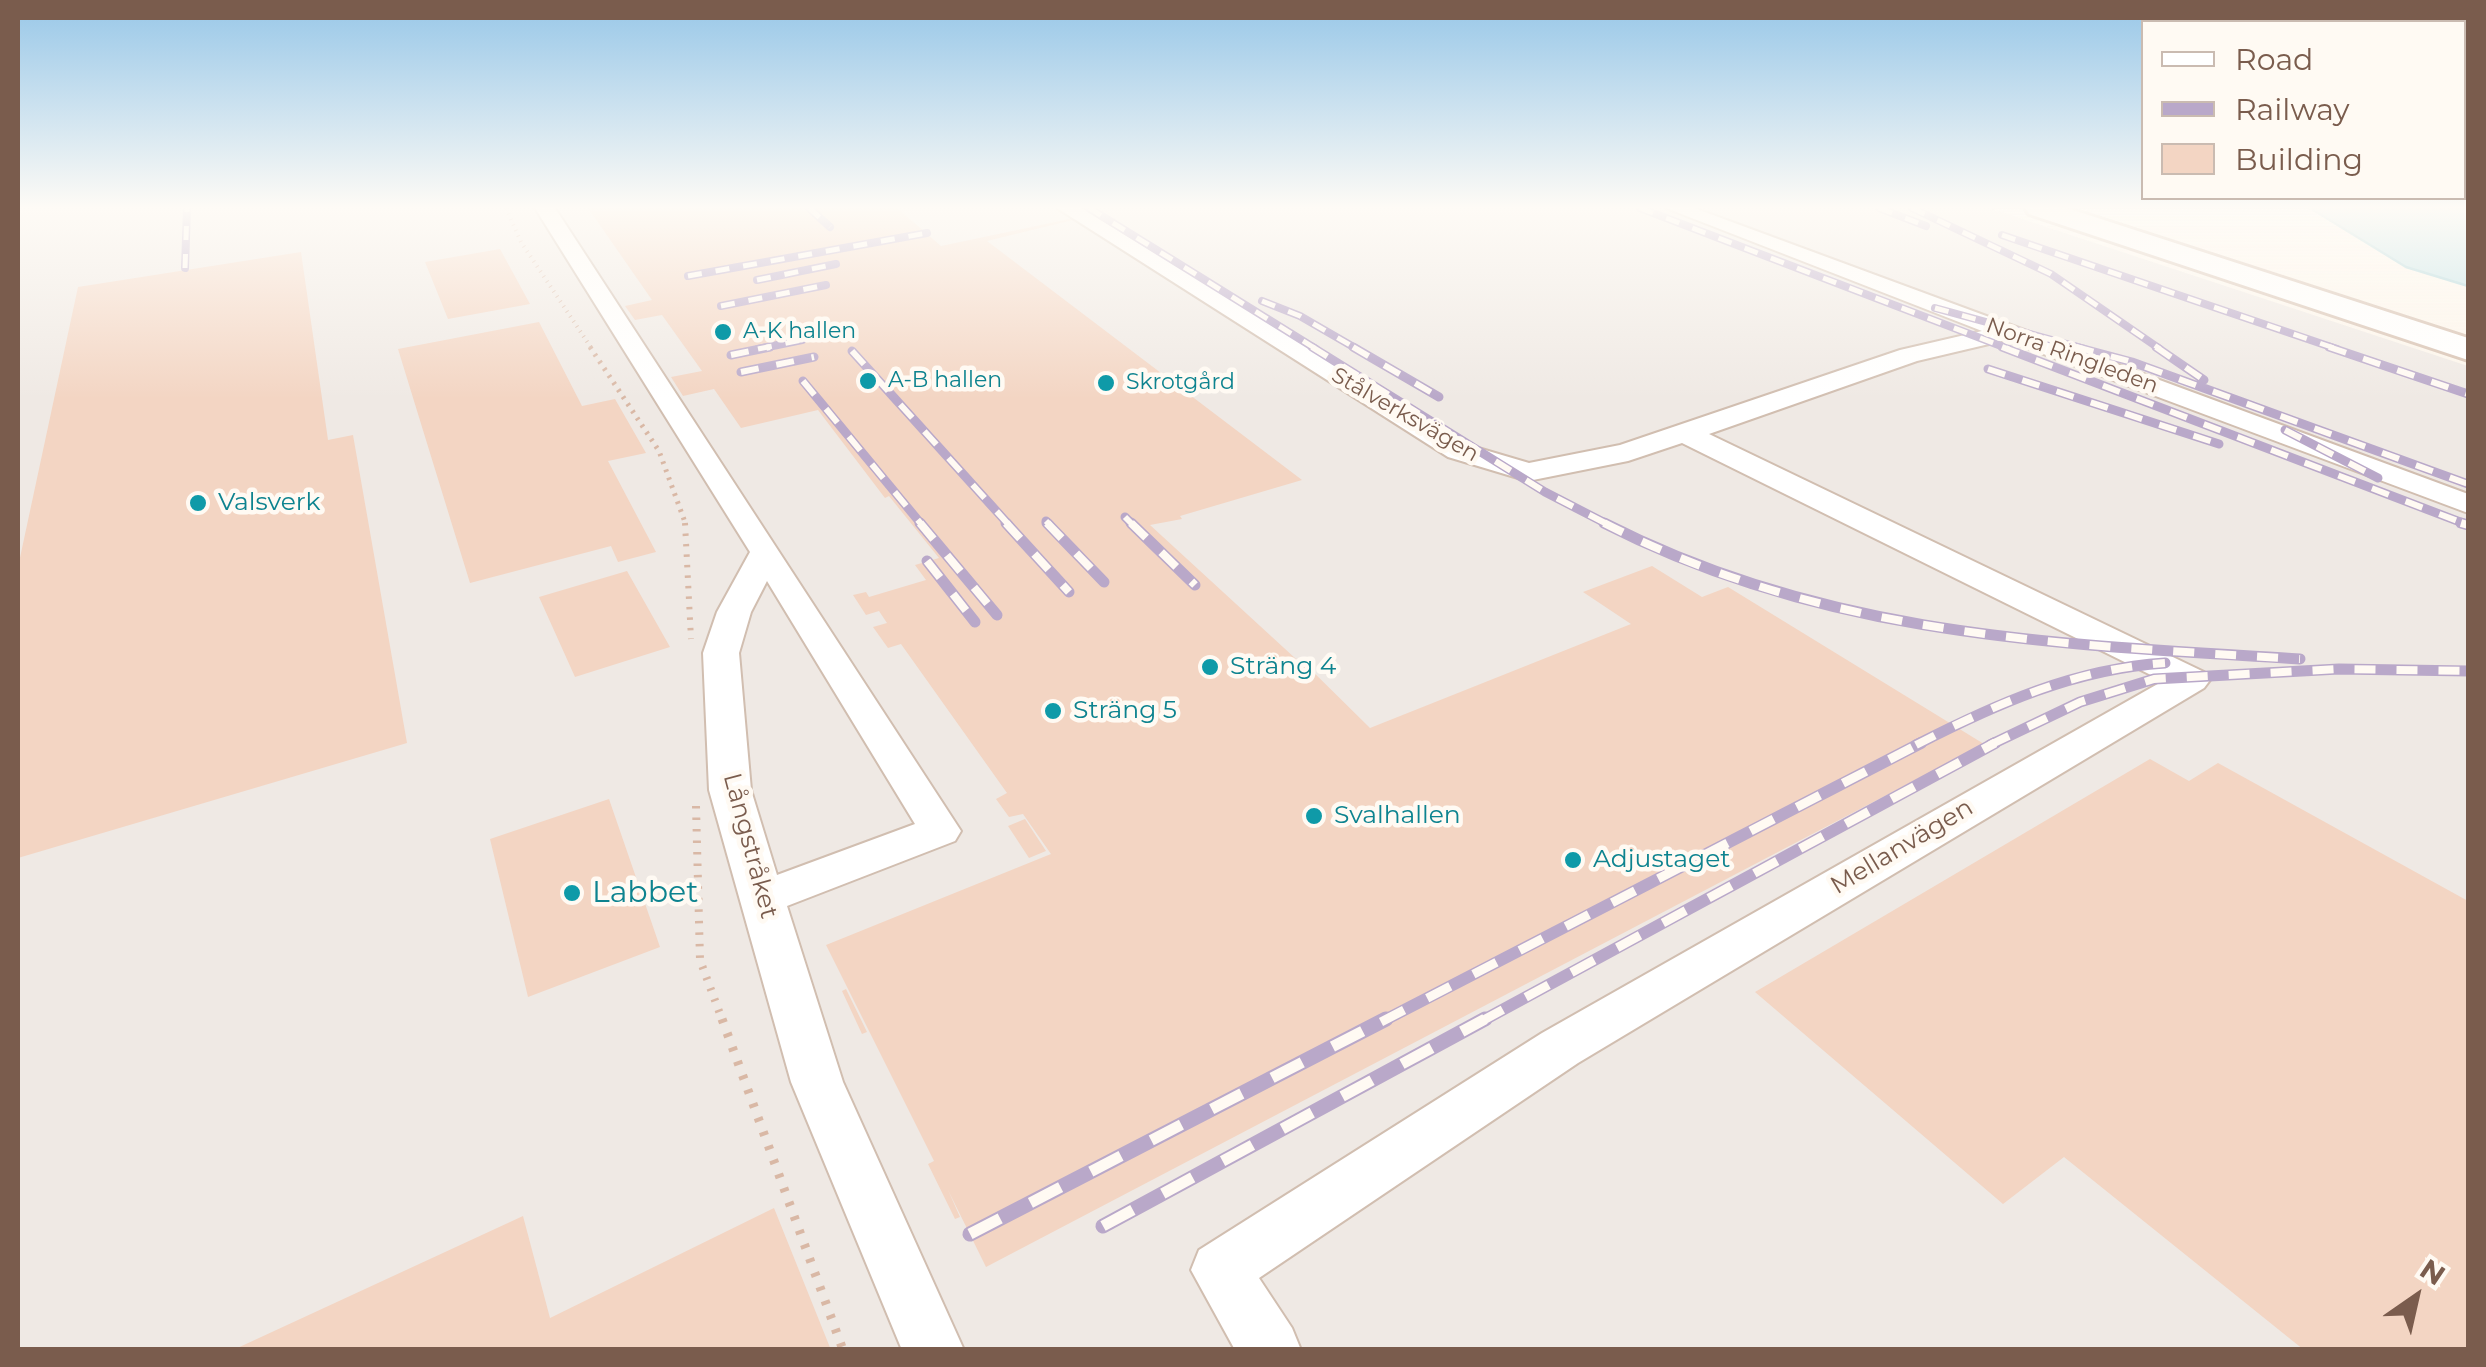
<!DOCTYPE html>
<html>
<head>
<meta charset="utf-8">
<style>
  body { margin:0 }
  #map { position:relative; width:2486px; height:1367px; overflow:hidden; background:#fdf6ec; font-family:Montserrat,sans-serif }
  canvas { display:block }
  .frame { position:absolute; inset:0; border:20px solid #7a5c4d; pointer-events:none }
  .legend { position:absolute; left:2141px; top:20px; width:325px; height:180px; box-sizing:border-box; background:#fffaf3; border:2px solid #cabbb1; margin:0; padding:12px 18px; list-style:none; font-size:30px; color:#7a5c4d }
  .legend li { display:flex; align-items:center; gap:20px; height:50px }
  .legend b { width:50px; border:2px solid #cabbb1 }
  .north { position:absolute; left:2366px; top:1247px; width:100px; height:100px; -webkit-text-stroke:8px #fffaf3; paint-order:stroke; rotate:34deg; font-size:28px; font-weight:700; line-height:40px; text-align:center; color:#7a5c4d }
  .north::after { content:''; display:block; margin:auto; width:35px; height:45px; background:#7a5c4d; clip-path:polygon(50% 0,100% 100%,50% 72%,0 100%) }
</style>
</head>
<body>
<div id="map">
<canvas width="2486" height="1367"></canvas>
<div class="frame"></div>
<ul class="legend">
<li><b style="height:12px;background:#fff"></b>Road</li>
<li><b style="height:12px;background:#b9a8c9"></b>Railway</li>
<li><b style="height:28px;background:#f3d5c3"></b>Building</li>
</ul>
<div class="north">N</div>
</div>
<script>
const ctx = document.querySelector('canvas').getContext('2d');
ctx.lineJoin = 'round';
function fillPath(path, color) {
  ctx.fillStyle = color;
  ctx.fill(path, 'evenodd');
}
function strokePath(path, color, width, dash) {
  ctx.strokeStyle = color;
  ctx.lineWidth = width;
  ctx.lineCap = dash ? 'butt' : 'round';
  ctx.setLineDash(dash || []);
  ctx.stroke(path);
}
function drawText(font, color, halo, rows, align = 'center') {
  ctx.font = font + ' Montserrat,sans-serif';
  ctx.lineWidth = 9;
  ctx.setLineDash([]);
  ctx.textBaseline = 'middle';
  ctx.strokeStyle = halo;
  ctx.fillStyle = color;
  for (const [text, x, y, turn = 0] of rows) {
    ctx.save();
    ctx.translate(x, y);
    ctx.rotate((+turn || 0) * Math.PI / 180);
    ctx.textAlign = isNaN(turn) ? turn : align;
    if (halo) ctx.strokeText(text, 0, 0);
    ctx.fillText(text, 0, 0);
    ctx.restore();
  }
}
fillPath(new Path2D(`
  M18,208H1989L2468,366V1349H18Z`), '#efe9e4');
const water = new Path2D(`
  M2310,208H2468V286L2406,267Z`);
fillPath(water, '#bfe3e8');
strokePath(water, '#a5d3da', 2.5);
fillPath(new Path2D(`
  M588,208H897L941,246L1122,208L987,241L1302,480L1180,516L1182,519L1150,525L1296,659L1299,658L1370,728L1631,624L1583,592L1652,566L1702,597L1728,587L1984,744L986,1267L948,1190L960,1217L955,1219L928,1164L934,1161L826,945L1051,854L1023,814L1009,817L996,799L1007,793L901,644L888,648L873,627L887,623L879,611L866,615L853,595L866,592L869,597L926,580L915,565L939,558L889,496L885,498L818,410L741,428L714,389L683,396L671,377L702,371L662,315L635,320L625,306L652,300Z
  M500,249L530,304L448,319L425,262Z
  M301,252L328,440L353,435L407,743L18,858V567L78,287Z
  M539,322L582,406L615,399L646,453L608,461L656,552L618,562L611,546L470,583L398,349Z
  M627,571L670,647L575,677L539,597Z
  M2150,759L2189,781L2218,763L2468,901V1350H2304L2064,1157L2003,1204L1755,992Z
  M609,799L660,947L528,997L490,839Z
  M1025,819L1046,851L1029,858L1008,826Z
  M846,989L867,1032L862,1034L842,991Z
  M774,1208L831,1350H233L523,1216L550,1318Z`), '#f3d5c3');
const street = new Path2D(`
  M535,208H555L961,831L955,841L787,906L843,1082L964,1350H902L791,1082L709,790L703,653L717,612L750,552ZM767,581L915,824L777,875L751,790L739,653L751,612Z
  M1057,208H1081L1468,445L1529,463L1620,445L1900,350L1982,331L1666,208H1694L2468,494V513L2006,340L1917,361L1709,434L2204,672L2210,680L2204,688L1578,1063L1259,1278L1292,1328L1301,1350H1235L1191,1270L1199,1250L1542,1033L2163,681L1682,443L1628,461L1528,481L1448,457Z`);
const secondary = new Path2D(`
  M2025,208H2067L2468,338V360L2029,214Z`);
strokePath(street, '#d1beb0', 4);
strokePath(secondary, '#d6c0b0', 6);
strokePath(new Path2D(`
  M506,208L521,242L592,349`), '#d9b8a5', 4, [1, 5]);
strokePath(new Path2D(`
  M590,347L659,451L686,525`), '#d9b8a5', 5, [2.5, 6]);
strokePath(new Path2D(`
  M685,523L691,639`), '#d9b8a5', 6, [2.5, 8]);
strokePath(new Path2D(`
  M696,806L700,960L723,1022`), '#d9b8a5', 8, [2.5, 9]);
strokePath(new Path2D(`
  M722,1019L843,1350`), '#d9b8a5', 9, [4, 11]);
fillPath(street, '#fff');
fillPath(secondary, '#fff');
const railFar4 = new Path2D(`
  M809,208L830,227
  M1089,208L1316,349
  M1640,208L2009,349
  M1879,208L1926,226
  M1912,208L2051,274L2160,349
  M2002,235L2337,349
  M185,268L187,208
  M688,276L927,233
  M757,280L836,264
  M1262,301L1300,316L1357,349
  M721,306L826,285
  M1935,308L2085,349
  M758,349L802,340`);
const railFar3 = new Path2D(`
  M1312,347L1545,492L1609,525
  M1353,347L1439,397
  M2002,347L2468,525
  M2076,347L2132,362L2468,484
  M2156,347L2204,380
  M2329,347L2468,394
  M852,351L1009,525
  M731,355L770,347
  M1988,369L2219,444
  M741,372L814,357
  M803,381L922,525
  M2285,430L2378,478
  M1125,517L1133,525
  M1046,521L1050,525`);
const railFar2 = new Path2D(`
  M920,523L997,615
  M1006,523L1069,592
  M1047,523L1104,582
  M1131,523L1195,585
  M1604,523C1827,637 2056,644 2300,659
  M2461,523L2468,525
  M927,561L975,622
  M1916,745C1996,704 2074,669 2165,663
  M1990,745L2080,702L2154,679L2339,669L2468,671`);
const railFar1 = new Path2D(`
  M1381,1022L1921,743
  M1480,1022L1995,743`);
const rail = new Path2D(`
  M1103,1226L1485,1019
  M970,1234L1386,1019`);
strokePath(railFar4, '#b9a8c9', 8);
strokePath(railFar3, '#b9a8c9', 9);
strokePath(railFar2, '#b9a8c9', 11);
strokePath(railFar1, '#b9a8c9', 12);
strokePath(rail, '#b9a8c9', 15);
strokePath(railFar4, '#fffaf3', 5, [14]);
strokePath(railFar3, '#fffaf3', 6, [18]);
strokePath(railFar2, '#fffaf3', 8, [21]);
strokePath(railFar1, '#fffaf3', 9, [26]);
strokePath(rail, '#fffaf3', 11, [34]);
const sky = ctx.createLinearGradient(0, 0, 0, 399);
sky.addColorStop(0, '#97c7e8');
sky.addColorStop(0.52, '#fefbf6');
sky.addColorStop(1, '#fefbf600');
ctx.fillStyle = sky;
ctx.fillRect(0, 0, 2486, 399);
for (const [x, y, r, color] of [
  [723,332,10,"#0f9aa8"],
  [868,381,10,"#0f9aa8"],
  [1106,383,10,"#0f9aa8"],
  [198,503,10,"#0f9aa8"],
  [1210,667,10,"#0f9aa8"],
  [1053,711,10,"#0f9aa8"],
  [1314,816,10,"#0f9aa8"],
  [1573,860,10,"#0f9aa8"],
  [572,893,10,"#0f9aa8"]
]) {
  const dot = new Path2D();
  dot.arc(x, y, r, 0, 2 * Math.PI);
  ctx.fillStyle = color;
  ctx.fill(dot);
  strokePath(dot, '#fffaf3', 4);
}
drawText('22px', '#0d838f', '#fffaf3', [
  ["A-K hallen",743,332],
  ["A-B hallen",888,381],
  ["Skrotgård",1126,383]
], 'left');
drawText('22px', '#7a5c4d', '#fffaf3', [
  ["Norra Ringleden",2072,356,20],
  ["Stålverksvägen",1405,415,30]
]);
drawText('25px', '#0d838f', '#fffaf3', [
  ["Valsverk",218,503],
  ["Sträng 4",1230,667],
  ["Sträng 5",1073,711],
  ["Svalhallen",1334,816],
  ["Adjustaget",1593,860]
], 'left');
drawText('25px', '#7a5c4d', '#fffaf3', [
  ["Långstråket",750,846,75],
  ["Mellanvägen",1902,847,-31]
]);
drawText('30px', '#0d838f', '#fffaf3', [
  ["Labbet",592,893]
], 'left');
</script>
</body>
</html>
